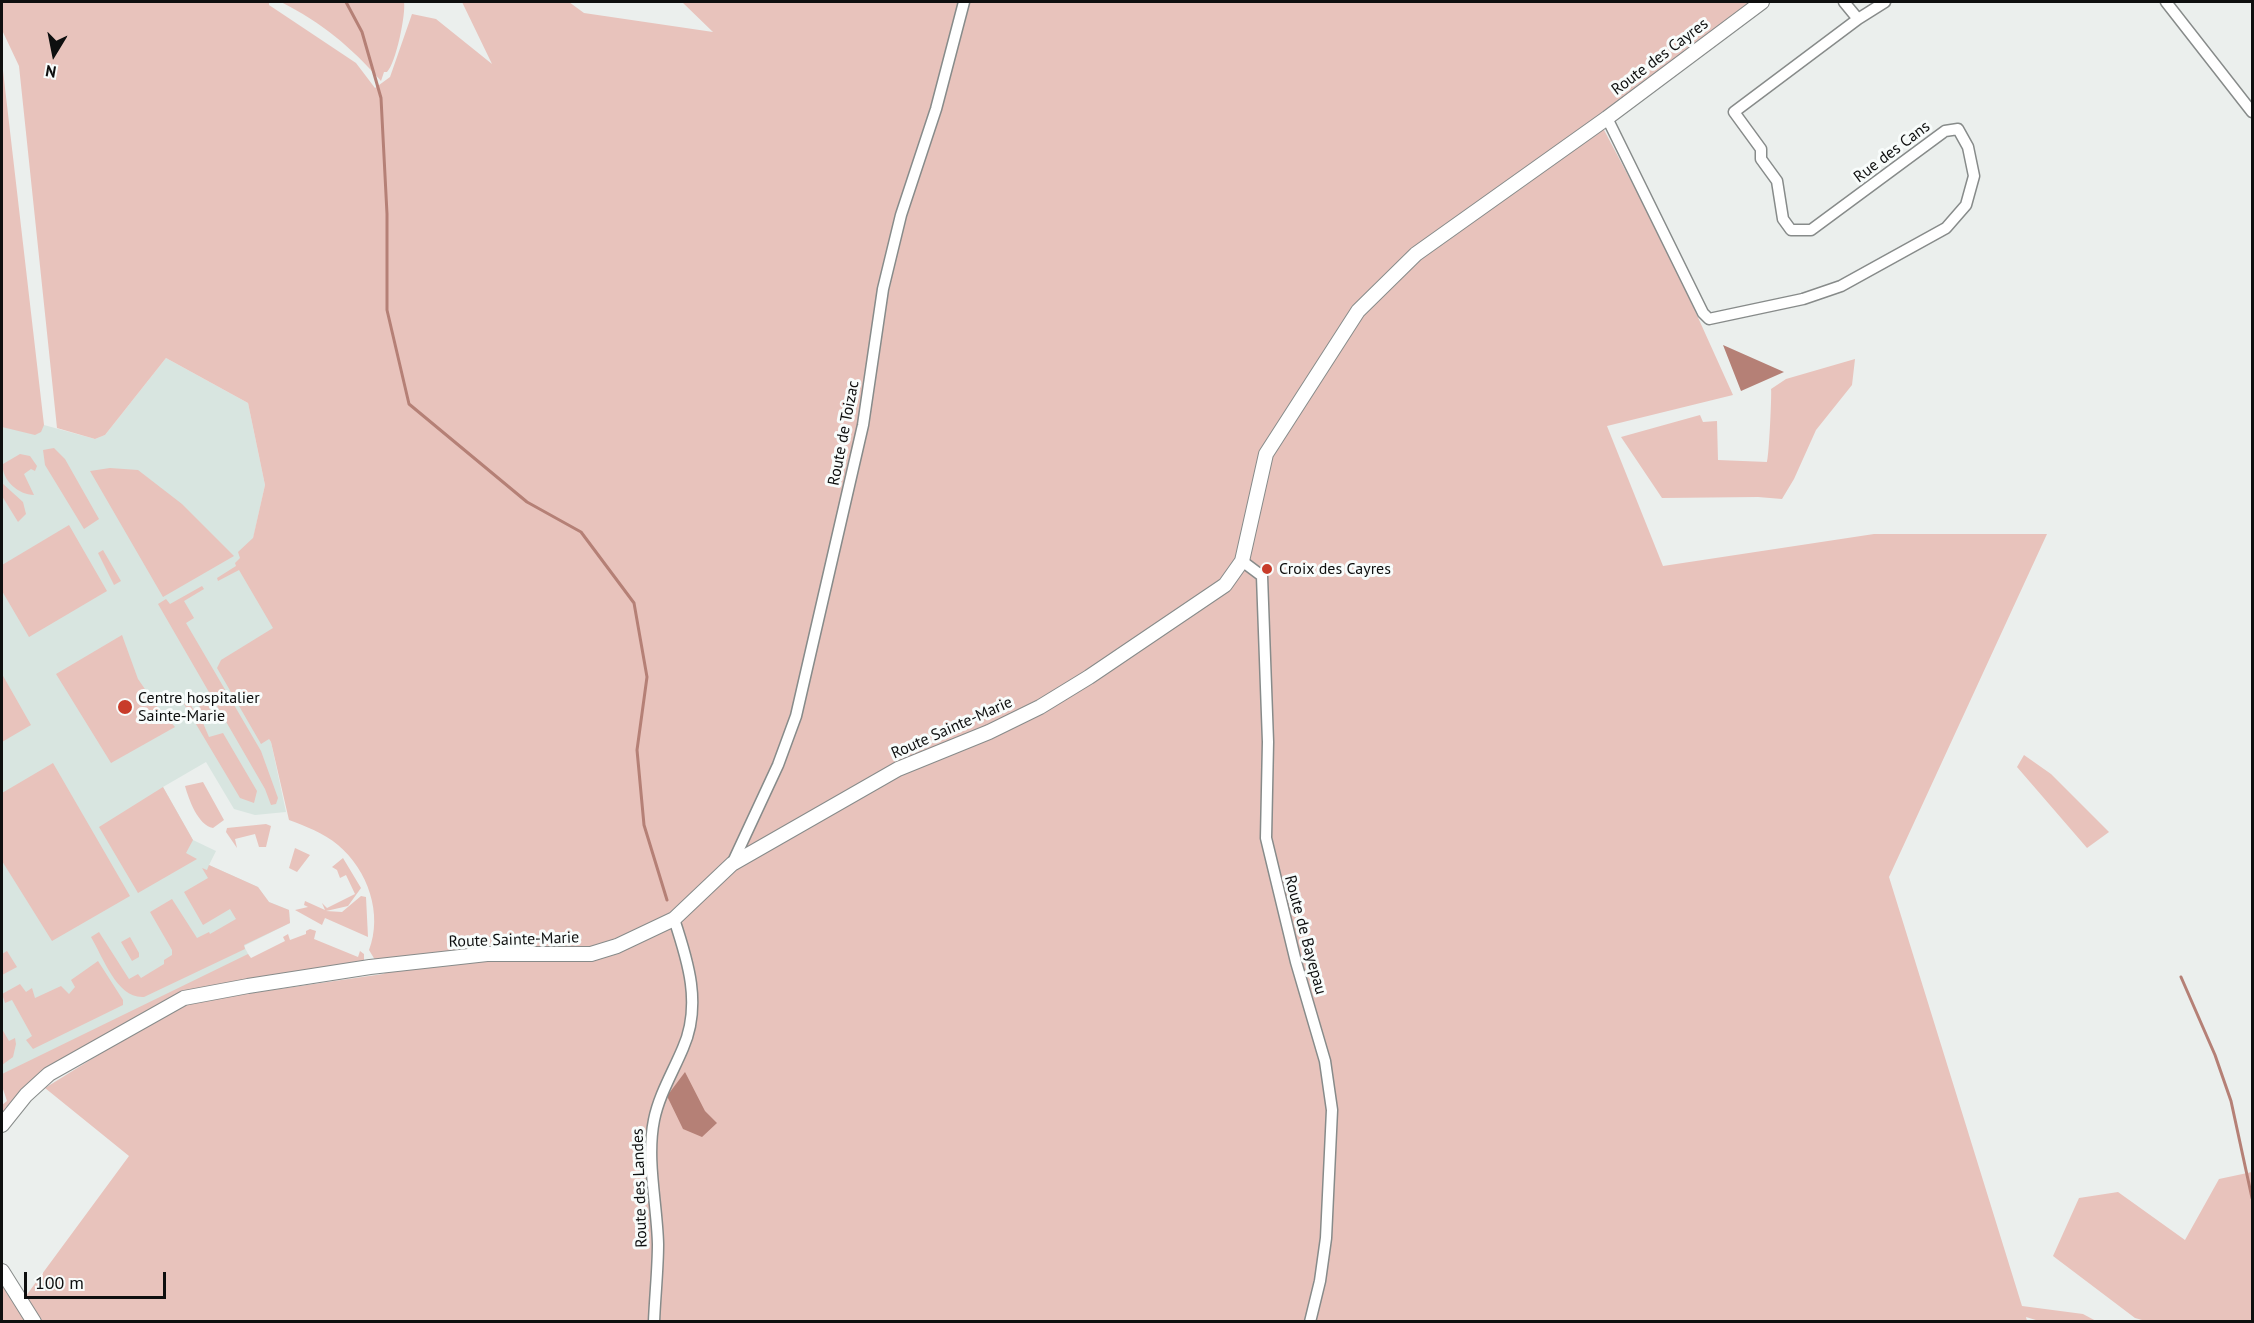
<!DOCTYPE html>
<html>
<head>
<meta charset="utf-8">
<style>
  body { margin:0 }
  #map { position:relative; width:2254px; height:1323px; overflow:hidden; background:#ebefed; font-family:"PT Sans",sans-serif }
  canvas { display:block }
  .frame { position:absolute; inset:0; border:3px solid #0e0f0f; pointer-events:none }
  .north { position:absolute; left:24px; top:24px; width:60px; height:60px; -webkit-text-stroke:4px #f8fcfb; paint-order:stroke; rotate:190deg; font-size:16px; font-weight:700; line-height:24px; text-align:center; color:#0e0f0f }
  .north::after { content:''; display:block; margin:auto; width:21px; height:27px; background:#0e0f0f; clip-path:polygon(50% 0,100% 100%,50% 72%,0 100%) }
  .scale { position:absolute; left:24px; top:1272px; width:142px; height:27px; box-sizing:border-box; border:3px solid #0e0f0f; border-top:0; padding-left:8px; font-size:18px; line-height:21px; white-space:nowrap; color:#0e0f0f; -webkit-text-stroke:4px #f8fcfb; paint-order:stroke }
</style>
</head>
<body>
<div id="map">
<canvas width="2254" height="1323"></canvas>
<div class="frame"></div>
<div class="north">N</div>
<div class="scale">100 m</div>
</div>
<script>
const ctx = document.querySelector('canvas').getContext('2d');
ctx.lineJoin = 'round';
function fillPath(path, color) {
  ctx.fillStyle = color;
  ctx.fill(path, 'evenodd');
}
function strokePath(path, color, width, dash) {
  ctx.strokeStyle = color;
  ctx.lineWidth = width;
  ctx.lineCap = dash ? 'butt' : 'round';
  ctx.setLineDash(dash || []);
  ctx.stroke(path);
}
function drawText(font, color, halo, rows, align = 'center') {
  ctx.font = font + ' "PT Sans",sans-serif';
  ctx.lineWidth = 6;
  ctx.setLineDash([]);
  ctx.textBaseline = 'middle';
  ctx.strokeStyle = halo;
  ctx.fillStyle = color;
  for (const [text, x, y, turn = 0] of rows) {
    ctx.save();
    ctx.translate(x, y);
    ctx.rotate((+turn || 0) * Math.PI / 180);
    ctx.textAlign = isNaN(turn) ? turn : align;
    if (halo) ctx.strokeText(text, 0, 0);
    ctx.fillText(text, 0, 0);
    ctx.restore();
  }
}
fillPath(new Path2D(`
  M166,358L248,403L265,485L253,539L388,652L226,669L271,742L286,812L255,815L234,809L206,762L163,787L193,840L216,851L209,865L258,887L269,902L289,910L290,923L244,946L260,977L199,988L173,996L56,1062L2,1086V418L32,426L44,425L95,439L105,435Z`), '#d8e5e0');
fillPath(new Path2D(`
  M2,2H269V5L356,63L375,88L390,77L412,14L436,19L492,64L462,2H569L584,13L713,32L682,2H1768L1603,128L1668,251L1733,395L1607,426L1663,566L1874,534H2047L1889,877L2022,1306L2083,1314L2096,1321H2039L2026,1317L2027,1321H2V1285L17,1308L129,1156L45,1088L182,1003L383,974L416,956L375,960L369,950C383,914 368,870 338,845C324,833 305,826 289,820L271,742L269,739L261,744L217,668L221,660L273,628L239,570L218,581L217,578L236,566L235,563L240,558L238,552L253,538L265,485L248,403L166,358L105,435L95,439L57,428L19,66L2,30Z
  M281,2H404C406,14 396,63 387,72H384L381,81C350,46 322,23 281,2Z
  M2,62L44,425L41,432L35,435L2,427Z
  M1855,359L1852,385L1816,430L1794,479L1782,499L1758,497L1662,498L1621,437L1700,415L1703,422L1717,421L1718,460L1767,462C1769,458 1772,393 1771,389L1786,379Z
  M54,448L65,459L99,519L84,529L45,465L43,450Z
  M20,454L30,456L37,466L35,471L31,469L24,474L34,495C19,495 1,480 3,464Z
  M110,468L138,470L182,504L234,556L163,597L90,471Z
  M2,483L23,502L26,514L18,522L2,496Z
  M69,525L107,591L29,637L2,591V565Z
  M103,550L121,581L114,585L98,553Z
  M202,586L204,589L184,601L194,618L186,623L261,751L278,798L276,804L271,805L265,789L158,604L166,599L170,604Z
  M122,635L138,679L158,708L175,727L111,763L56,674Z
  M2,674L31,725L2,742Z
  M202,694L213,715L203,723L209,737L223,733L257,791L254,803L240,798L184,704L189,701L193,709L198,710L200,705L194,698Z
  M2024,755L2051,774L2109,832L2087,848L2017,767Z
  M53,763L130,896L52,941L2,861V793Z
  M203,782L224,820L213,828C198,825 189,800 185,786Z
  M163,787L193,840L186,853L197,859L138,893L99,827Z
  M266,824L271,826L266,847H259L255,834L235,839L237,848L226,832L227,828Z
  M295,848L310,855L297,872L289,868Z
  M343,858L361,888L348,906L326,911L342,912L361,896L366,897L368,937L325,918L322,925L295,910L308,907L304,905L305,901L325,910L322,903L327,908L355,894L346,875L340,878L337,870L332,867Z
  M209,865L258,887L269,902L289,910L290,923L244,945L245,949L144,997C117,999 103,957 91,937L99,932L129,979L138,974L141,978L164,964V960L172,955V950L150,912L172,899L197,938L209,932L210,934L236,919L230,909L203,925L184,892L208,878L202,868L207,870Z
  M310,929L316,931L314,939L358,957L360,951L364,954V961L199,988L173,996L56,1062L2,1116V1105L7,1101L2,1086V1074L248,954L251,958L285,941L283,937L288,934L290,940L306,934V931Z
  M130,937L139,953V957L132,961L121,942Z
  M7,951L17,967L2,975V954Z
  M98,961L123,1000V1005L33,1049L26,1040L32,1036L12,1000L5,1003L2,994L20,984L26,992L32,988L35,998L61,986L69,994L75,987L71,980Z
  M2,1029L9,1041L15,1038L16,1044L13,1057L2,1065Z
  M2252,1172V1321L2149,1322L2135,1318L2053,1256L2079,1198L2118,1192L2185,1240L2219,1179Z`), '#e8c3bc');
fillPath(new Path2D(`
  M1723,345L1784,372L1741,391Z
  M685,1072L705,1111L717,1123L702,1137L683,1129L667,1096Z`), '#b58076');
strokePath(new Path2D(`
  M346,2L362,32L381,98L387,214V310L409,404L527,502L581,532L634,603L647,677L637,750L644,825L667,900
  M2181,977L2215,1055L2231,1101L2252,1198`), '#b58076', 3);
const street = new Path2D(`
  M2166,2L2252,112
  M1858,19L1885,2
  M1607,118L1703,313L1709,319L1803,299L1841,286L1946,228L1966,205L1974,176L1968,147L1958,129L1945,131L1811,230H1791L1783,219L1777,181L1761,159V149L1734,112L1858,19L1844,2
  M1242,561L1262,576L1268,742L1266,838L1296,962L1325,1061L1332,1110L1326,1238L1320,1281L1310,1322
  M732,864L778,765L796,716L863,425L883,289L901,215L936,109L964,2
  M654,1322C655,1296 658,1269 658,1244C657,1203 646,1160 654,1120C659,1095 673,1072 683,1048C702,1005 688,961 674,919`);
const secondary = new Path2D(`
  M2,1125L26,1095L49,1074L184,998L248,986L370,967L487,954H591L617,946L674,919L732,864L898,769L989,732L1040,707L1089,677L1225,585L1242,561L1266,454L1358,311L1416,254L1607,118L1762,2
  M2,1271L34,1322`);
strokePath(street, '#878b8a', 13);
strokePath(secondary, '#878b8a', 16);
strokePath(street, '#fff', 10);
strokePath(secondary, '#fff', 14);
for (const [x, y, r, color] of [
  [1267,569,6,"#c83c2a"],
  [125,707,8,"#c83c2a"]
]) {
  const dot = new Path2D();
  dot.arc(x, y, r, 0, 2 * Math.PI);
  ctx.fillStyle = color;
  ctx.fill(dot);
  strokePath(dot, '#f8fcfb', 2);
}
drawText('16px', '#0e0f0f', '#f8fcfb', [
  ["Route des Cayres",1660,57,-37],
  ["Rue des Cans",1892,152,-37],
  ["Route de Toizac",844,433,-79],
  ["Route Sainte-Marie",952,728,-24],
  ["Route de Bayepau",1305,935,75],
  ["Route Sainte-Marie",514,940,-2],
  ["Route des Landes",640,1188,-92]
]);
drawText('16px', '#0e0f0f', '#f8fcfb', [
  ["Croix des Cayres",1279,569],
  ["Centre hospitalier",138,698],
  ["Sainte-Marie",138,716]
], 'left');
</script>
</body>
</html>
